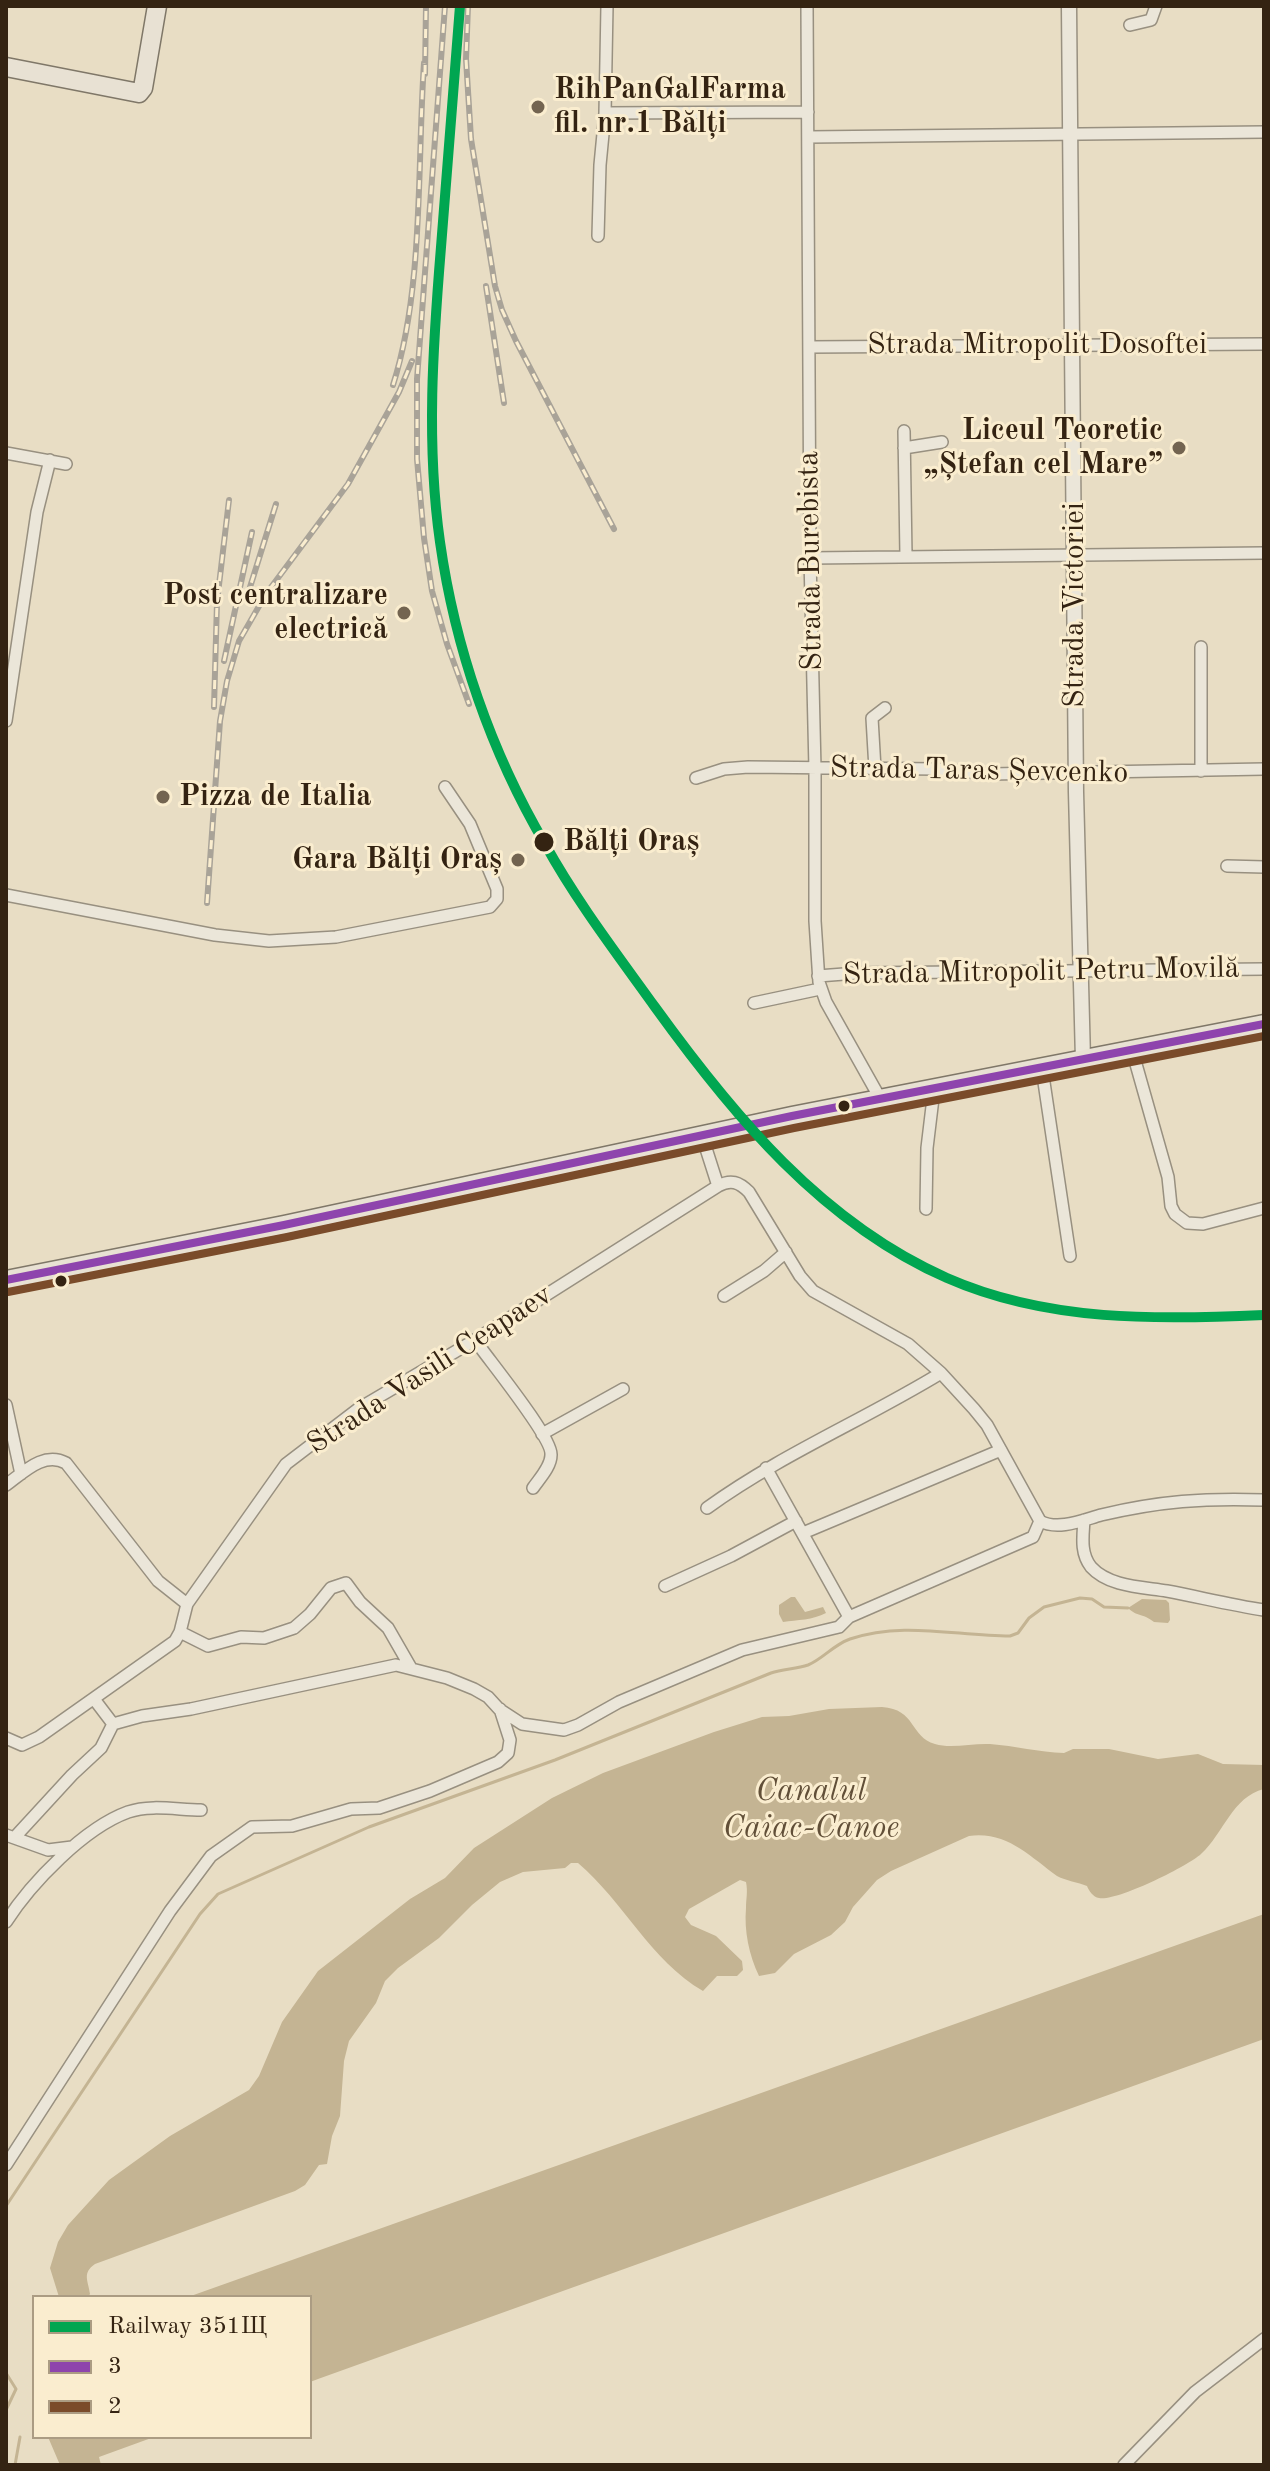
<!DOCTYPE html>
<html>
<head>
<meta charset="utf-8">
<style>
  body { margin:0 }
  #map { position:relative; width:1270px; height:2471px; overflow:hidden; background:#e8ddc4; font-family:"Old Standard TT",serif }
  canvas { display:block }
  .frame { position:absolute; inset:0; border:8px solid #342312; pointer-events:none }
  .legend { position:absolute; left:32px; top:2295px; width:280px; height:144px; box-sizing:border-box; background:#faedcf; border:2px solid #ab9c83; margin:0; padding:10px 14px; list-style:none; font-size:24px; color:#342312 }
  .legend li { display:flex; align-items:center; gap:16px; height:40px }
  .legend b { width:40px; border:2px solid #ab9c83 }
</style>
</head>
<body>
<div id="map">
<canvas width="1270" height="2471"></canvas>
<div class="frame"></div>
<ul class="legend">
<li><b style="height:10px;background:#00a651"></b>Railway 351Щ</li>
<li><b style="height:10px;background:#8e44ad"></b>3</li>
<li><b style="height:10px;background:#7a4b2a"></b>2</li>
</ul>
</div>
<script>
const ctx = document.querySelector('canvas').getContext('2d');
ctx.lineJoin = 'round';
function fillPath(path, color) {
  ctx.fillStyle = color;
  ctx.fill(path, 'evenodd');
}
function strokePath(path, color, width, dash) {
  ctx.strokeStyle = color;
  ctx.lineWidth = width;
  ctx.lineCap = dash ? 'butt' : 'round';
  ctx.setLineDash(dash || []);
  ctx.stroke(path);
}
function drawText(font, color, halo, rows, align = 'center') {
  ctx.font = font + ' "Old Standard TT",serif';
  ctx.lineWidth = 6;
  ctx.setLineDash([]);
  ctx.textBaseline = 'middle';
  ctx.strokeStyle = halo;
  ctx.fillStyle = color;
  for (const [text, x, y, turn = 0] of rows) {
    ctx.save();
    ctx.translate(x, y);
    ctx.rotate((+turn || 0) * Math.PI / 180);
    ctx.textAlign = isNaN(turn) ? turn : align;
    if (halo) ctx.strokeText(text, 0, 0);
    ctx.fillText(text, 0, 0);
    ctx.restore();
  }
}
fillPath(new Path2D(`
  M791,1597H795L805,1612L823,1607L826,1613C813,1620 797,1620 783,1622L779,1614V1605Z
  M1142,1599L1166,1600L1169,1603L1170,1620L1168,1623L1154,1622C1143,1613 1137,1617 1128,1608Z
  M882,1707C916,1709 910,1737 935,1744C951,1749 973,1743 990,1744C1015,1746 1039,1752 1064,1753L1073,1749H1109L1158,1759L1198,1754L1223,1764L1264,1765V1789C1232,1797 1224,1833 1201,1854C1188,1866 1116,1902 1099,1898C1093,1897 1089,1891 1087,1886C1078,1882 1066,1881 1057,1876C1029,1856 1007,1831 969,1836L891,1871L877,1880L853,1907L845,1922L831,1935L794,1954L775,1973L759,1976C749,1955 744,1931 746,1908C746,1899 748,1892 746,1882L740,1880L689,1909L685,1917L691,1925L716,1936L742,1961L743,1970L737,1976H717L703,1991C650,1960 624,1902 578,1863H571L565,1868L523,1872L500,1882L472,1905L439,1938L398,1968L385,1981L376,2003L349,2041L344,2061L340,2116L332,2136L327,2164L319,2165L305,2185L295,2191L95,2264C82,2273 88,2280 90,2294L88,2297H59L50,2268L58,2242L68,2225L109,2180L170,2136L249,2090L259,2076L282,2022L318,1971L410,1899L445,1878L474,1848L552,1798L603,1773L714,1732L762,1717L789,1716L829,1709Z
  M1264,1914V2039L318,2379L310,2382V2297H188Z
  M48,2437H154L99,2457L101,2465H60Z`), '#c4b493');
strokePath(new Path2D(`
  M6,2206L200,1914L218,1894L369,1827L555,1760L771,1673C783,1669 796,1669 808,1665C823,1659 833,1645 850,1639C903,1621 956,1636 1010,1636L1018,1633L1029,1618L1044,1607L1080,1598L1092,1599L1104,1607L1128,1608
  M6,2373L16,2389L6,2410
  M15,2465L20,2437`), '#c4b493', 3);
const minor = new Path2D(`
  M807,6L810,558L815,769V921L819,982L826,1002L881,1100
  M1130,25L1151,20L1156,6
  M605,113L808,112
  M809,137L1264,132
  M598,236L600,165L605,113L607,6
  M809,347L1264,344
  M904,431L906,556
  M904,448L942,442
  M6,453L66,464
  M810,558L1264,553
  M6,721L37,512L50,460
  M875,769L872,718L885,708
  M1201,771V647
  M696,778L724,769L748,767L937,769L991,774L1264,769
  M1227,866L1264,867
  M6,895L215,935L269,941L336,937L490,907L497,899V889L470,824L445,787
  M818,976L857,973L1264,969
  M754,1003L820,989
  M1132,1050L1168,1177L1171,1206L1175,1214L1187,1223L1203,1224L1264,1208
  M1042,1069L1070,1256
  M718,1186C731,1179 739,1182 749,1192L800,1276L813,1291L908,1344L941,1373L974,1409L987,1425L1040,1521C1058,1531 1083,1520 1101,1515C1160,1501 1204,1498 1264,1500
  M926,1209L927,1148L934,1090
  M724,1296L764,1271L786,1252
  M475,1340C488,1359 553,1438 551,1455C551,1467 539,1479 533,1488
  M6,1405L21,1474
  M542,1434L623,1389
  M766,1468L849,1617
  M6,1485C24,1472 44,1451 66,1463L158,1581L187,1604
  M707,1508C780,1455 864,1420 941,1373
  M1084,1520C1083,1536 1080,1553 1091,1567C1109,1587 1143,1587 1167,1591C1199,1597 1231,1605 1264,1610
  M803,1533L1001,1450
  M665,1586L731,1556L796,1521
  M180,1632L208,1646L241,1637L264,1638L294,1628L310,1614L331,1588L346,1583L360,1602L388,1628L411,1668
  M94,1699L113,1724L142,1716L191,1709L396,1665L447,1678L474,1689L488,1697L499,1709L522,1724L564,1730L578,1725L619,1702L742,1650L839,1627L849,1617L1033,1537L1040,1521
  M6,1738L22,1745L39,1737L175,1641L180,1632L187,1604L286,1464L358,1409L475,1340L718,1186L702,1136
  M6,1835L48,1850L72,1847
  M15,1837L72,1775L101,1748L113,1724
  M6,1922C31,1883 84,1828 128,1812C151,1804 178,1810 201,1810
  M6,2165L170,1911L211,1856L252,1827L292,1826L351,1809L379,1808L430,1791L498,1762L508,1753L510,1740L500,1709
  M1124,2465L1195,2392L1264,2339`);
const tertiary = new Path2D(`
  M1069,6L1076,792L1083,1060`);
const primary = new Path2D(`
  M6,67L139,93L143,88L157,6
  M6,1280L284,1225L792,1116L1264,1024`);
strokePath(minor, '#989080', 14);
strokePath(tertiary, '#989080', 17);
strokePath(primary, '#7f7768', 21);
strokePath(minor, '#ebe6d9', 11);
strokePath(tertiary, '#ebe6d9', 14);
strokePath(primary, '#e8e1d3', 18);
const rail = new Path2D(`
  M445,6L417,379V459L424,538L432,591L447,644L469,704
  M468,6L466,59L471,139L495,286L502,310L516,341L614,529
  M425,74L426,6
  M486,286L504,403
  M393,385C424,288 417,165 424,63
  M246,600L276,504
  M224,661L252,532
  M214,707L217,602L229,500
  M207,903L220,721L227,681L239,641L266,594L348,484L399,392L412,361`);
strokePath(rail, '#a9a398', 6);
strokePath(rail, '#faedcf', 3, [9]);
strokePath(new Path2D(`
  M6,1280L284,1225L792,1116L1264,1024`), '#8e44ad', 8);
strokePath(new Path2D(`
  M8,1292L287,1237L794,1128L1264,1036`), '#7a4b2a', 8);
strokePath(new Path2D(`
  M460,6C454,86 447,167 441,247C433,345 426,444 440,542C455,648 491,752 545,844C577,902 617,954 655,1007C733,1115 822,1223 947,1278C1047,1322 1158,1320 1264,1315`), '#00a651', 10);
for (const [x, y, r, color] of [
  [538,107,8,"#736450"],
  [1179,448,8,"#736450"],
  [404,613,8,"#736450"],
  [163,797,8,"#736450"],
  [544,842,11,"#342312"],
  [518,860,8,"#736450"],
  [844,1106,7,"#342312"],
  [61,1281,7,"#342312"]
]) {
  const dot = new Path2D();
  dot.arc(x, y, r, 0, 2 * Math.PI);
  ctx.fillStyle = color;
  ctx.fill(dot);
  strokePath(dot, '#faedcf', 3);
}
drawText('bold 30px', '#342312', '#faedcf', [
  ["RihPanGalFarma",554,90,"left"],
  ["fil. nr.1 Bălți",554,124,"left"],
  ["Liceul Teoretic",1163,431],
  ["„Ștefan cel Mare”",1163,465],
  ["Post centralizare",388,596],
  ["electrică",388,630],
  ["Pizza de Italia",179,797,"left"],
  ["Gara Bălți Oraș",502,860]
], 'right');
drawText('30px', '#342312', '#faedcf', [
  ["Strada Mitropolit Dosoftei",1037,345],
  ["Strada Burebista",811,561,-91],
  ["Strada Victoriei",1075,605,-90],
  ["Strada Taras Șevcenko",979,771,1],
  ["Strada Mitropolit Petru Movilă",1041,972,-1],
  ["Strada Vasili Ceapaev",430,1370,-33]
]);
drawText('bold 30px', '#342312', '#faedcf', [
  ["Bălți Oraș",563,842]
], 'left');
drawText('italic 32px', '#614f38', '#faedcf', [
  ["Canalul",811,1792],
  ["Caiac-Canoe",811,1829]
]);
</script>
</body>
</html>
